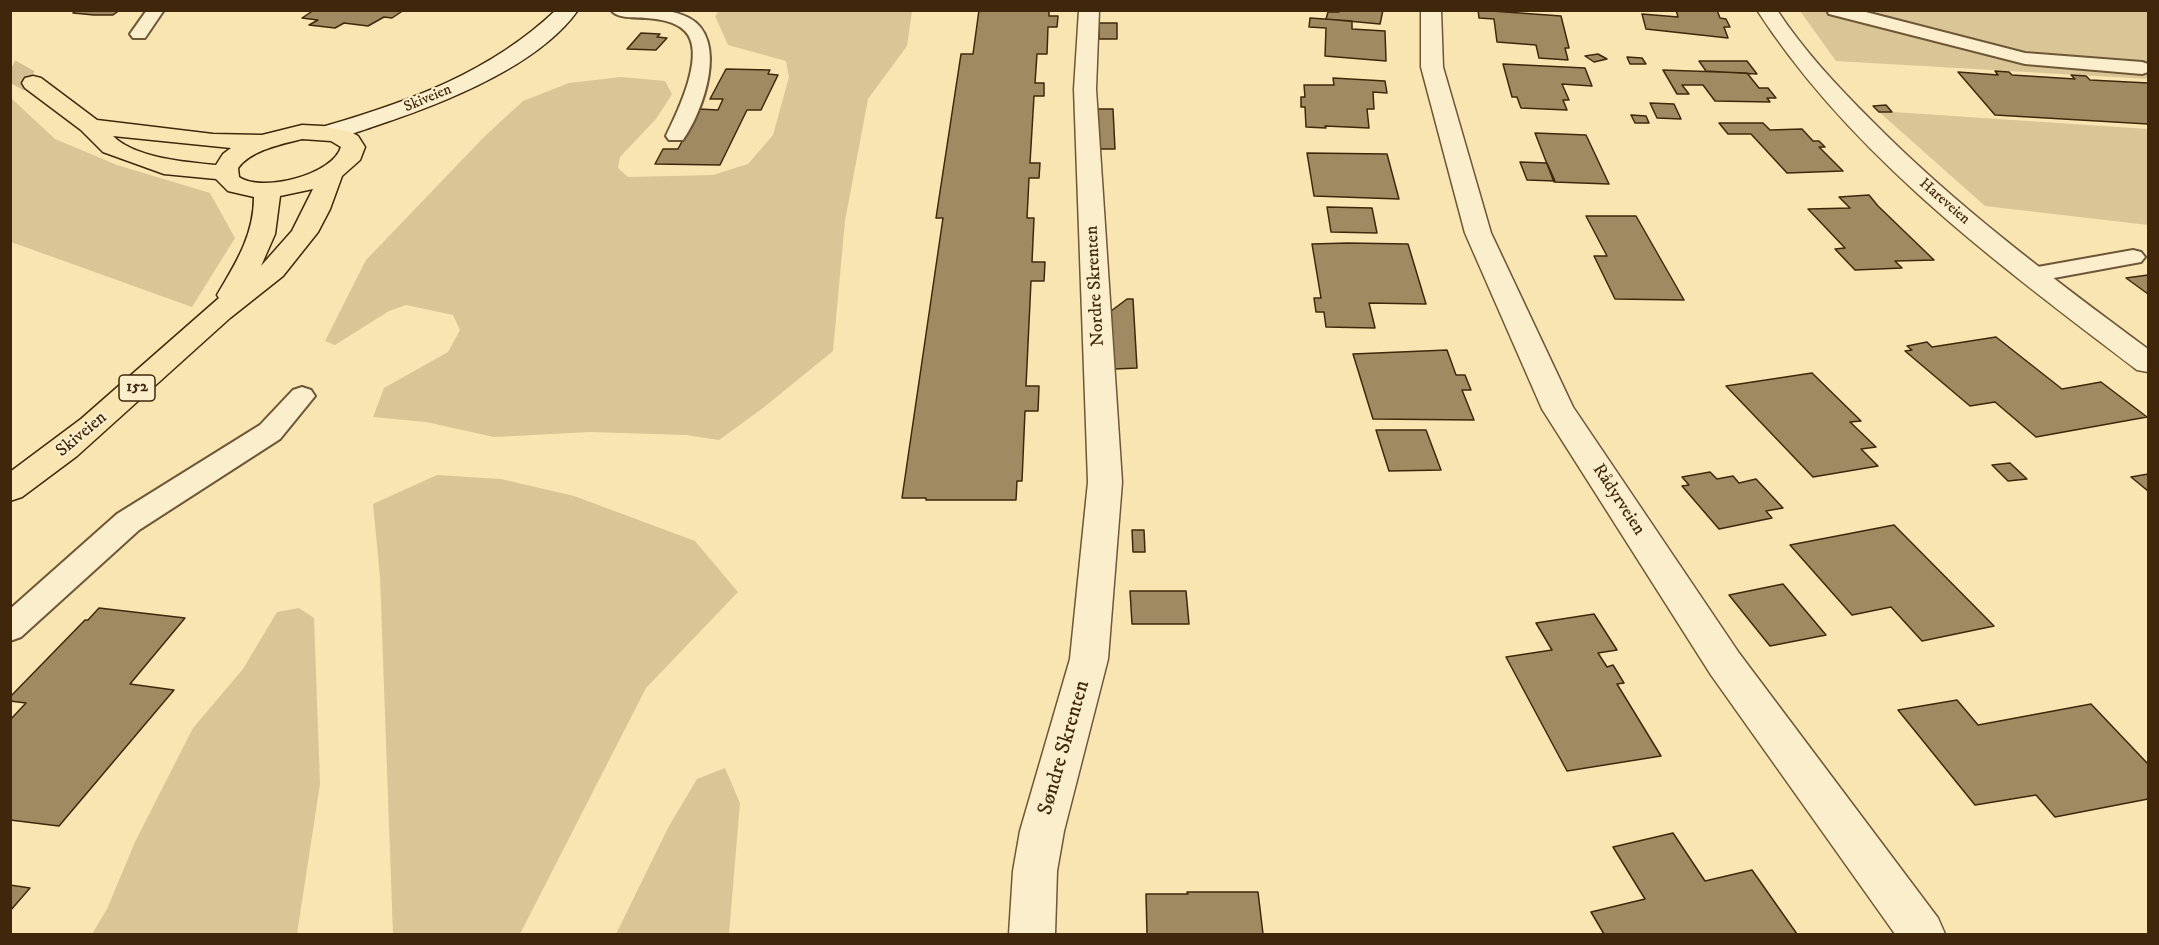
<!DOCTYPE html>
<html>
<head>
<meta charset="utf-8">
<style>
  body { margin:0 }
  #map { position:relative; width:2159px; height:945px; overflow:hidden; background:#f8e5b2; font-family:"IM FELL DW Pica",serif }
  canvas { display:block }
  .frame { position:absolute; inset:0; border:12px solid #40270c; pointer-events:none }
</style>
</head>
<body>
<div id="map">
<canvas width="2159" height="945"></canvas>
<div class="frame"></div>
</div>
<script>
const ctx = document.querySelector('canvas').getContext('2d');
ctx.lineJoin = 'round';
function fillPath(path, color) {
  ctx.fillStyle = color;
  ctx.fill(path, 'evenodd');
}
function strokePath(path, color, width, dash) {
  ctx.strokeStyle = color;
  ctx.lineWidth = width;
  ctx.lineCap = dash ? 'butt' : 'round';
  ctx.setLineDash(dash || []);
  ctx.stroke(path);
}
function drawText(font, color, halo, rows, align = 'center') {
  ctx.font = font + ' "IM FELL DW Pica",serif';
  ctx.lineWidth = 4.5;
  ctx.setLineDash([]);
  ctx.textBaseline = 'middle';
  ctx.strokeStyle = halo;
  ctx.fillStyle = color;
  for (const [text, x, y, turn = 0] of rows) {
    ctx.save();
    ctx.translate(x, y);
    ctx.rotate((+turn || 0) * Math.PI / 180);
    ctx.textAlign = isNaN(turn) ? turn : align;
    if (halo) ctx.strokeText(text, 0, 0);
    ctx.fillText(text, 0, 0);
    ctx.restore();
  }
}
fillPath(new Path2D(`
  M719,11H912L907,46L868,99L845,221L833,351L763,408L719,440L686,435L590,432L494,437L426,422L373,417L384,388L448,352L460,330L453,315L406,305L389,311L335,345L325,341L366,260L485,136L523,101L569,83L621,77L665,81L672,94L656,119L620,157L618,168L628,177L713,175L748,164L773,135L789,77L786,61L728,45L715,16Z
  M1800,11H2148V79L1836,61Z
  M11,98L55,139L117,165L210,193L235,238L192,307L11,242Z
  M1878,111L2148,129V225L1985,206Z
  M437,475L501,479L574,496L695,541L738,592L646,688L520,934H393L380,577L373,504Z
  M299,608L314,618L320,784L297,934H92L107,909L135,842L193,728L243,669L277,612Z
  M725,768L740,803L729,934H616L669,826L697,779Z`), '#d9c596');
const building = new Path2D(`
  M76,10H120L113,15H94L73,13Z
  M314,10H404L392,18L384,17L368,26L344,23L335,28L309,25L318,20L302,18Z
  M979,10H1049V16H1058L1057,27H1048L1047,54H1037L1035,83H1044V96H1034L1030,163H1040L1039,178H1029L1027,218H1034L1032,262H1045L1044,281H1031L1026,386H1039L1038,411H1025L1022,481H1017L1016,500H926V498H902L943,218H936L961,54H973Z
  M1339,10H1383L1380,24L1326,19L1328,12H1339Z
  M1478,10L1561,16L1569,48H1565L1568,60L1539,58L1536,45L1497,42L1494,19L1479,18Z
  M1676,10H1717L1720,18L1726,19L1730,27H1724L1728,38L1646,29L1642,14L1678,17Z
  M1310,18L1352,21V29L1385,31L1386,61L1325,56L1326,28L1309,27Z
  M1099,23H1117V39H1099Z
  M641,33L660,34L657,37L667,38L656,50L627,49Z
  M1598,54L1607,59L1594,62L1585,56Z
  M1627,57L1642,58L1646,64H1630Z
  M1699,61H1747L1757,74L1706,71Z
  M1503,64L1585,68L1592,86L1562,84L1569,100H1563L1567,110L1521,108L1517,97H1512Z
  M726,69L770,70L768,74L778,75L761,110H747L720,165L655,164L663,149H678L699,109L718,110L723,99H710Z
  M1663,70L1747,73L1759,88H1768L1776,98H1767L1770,102L1715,101L1703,85H1682L1689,94H1677Z
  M1995,71L2009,72L2012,75L2075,79L2071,75L2086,76L2090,80L2148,83V124L1995,115L1958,72L1998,75Z
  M1333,78L1385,81L1387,93L1373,92L1374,109H1367L1369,128L1325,126L1326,128L1306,127L1305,107H1301V97H1305L1304,85H1334Z
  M1650,103L1674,104L1681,119L1657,118Z
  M1886,105L1892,112H1879L1873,106Z
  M1096,109H1113L1115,149H1097Z
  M1631,115L1646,116L1649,123H1635Z
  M1719,123H1763L1770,130L1802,129L1813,141H1819L1825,147H1819L1843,171L1787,173L1751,134H1728Z
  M1535,133L1586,135L1609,184L1554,182Z
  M1307,153L1387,154L1399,199L1314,196Z
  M1520,162L1547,163L1555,181L1527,180Z
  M1869,195L1878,206L1934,260L1895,261L1902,268L1855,270L1835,249L1845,248L1808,209L1850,208L1839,197Z
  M1327,207L1372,208L1377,233L1331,232Z
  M1586,216H1636L1684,300L1615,299L1594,256H1607Z
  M1348,243L1408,244L1426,304L1369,303L1375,328L1326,327L1324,312H1316L1314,298H1321L1312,244Z
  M2148,275V294L2126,278Z
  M1127,299H1133L1137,368L1114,369L1111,311Z
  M1996,337L2062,389L2101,382L2147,417L2036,437L1995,402L1970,406L1905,351L1912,350L1907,346L1927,342L1932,347Z
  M1447,350L1456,375H1465L1471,390H1462L1474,420L1373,419L1353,354Z
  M1812,373L1861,421L1850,422L1876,447L1861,449L1878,466L1813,477L1726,386Z
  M1376,430H1426L1441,470L1389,471Z
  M2010,463L2027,479L2008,481L1992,465Z
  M1710,472L1717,479L1733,476L1739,483L1756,479L1783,508L1766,511L1772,518L1719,529L1682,486L1689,485L1682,477Z
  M2148,474V491L2131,477Z
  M1894,525L1994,626L1922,641L1891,607L1852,615L1790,545Z
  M1132,530H1144L1145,552H1133Z
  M1783,584L1826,635L1770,646L1729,595Z
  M1130,591H1186L1189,624H1132Z
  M99,608L185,618L130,684L174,690L59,826L10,820V720L26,703L10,701V697L85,620H88Z
  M1594,614L1617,650L1598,653L1607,667L1613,665L1624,683L1617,684L1661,756L1567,771L1506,657L1552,650L1536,623Z
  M1957,700L1978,725L2091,704L2148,764V799L2055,817L2036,795L1975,805L1898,710Z
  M1673,833L1705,881L1752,870L1797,934H1604L1591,912L1645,899L1613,847Z
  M10,885L30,888L10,911Z
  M1187,892H1258L1263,934H1147L1146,894H1188Z`);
fillPath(building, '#a08a62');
strokePath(building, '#40270c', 1.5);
strokePath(new Path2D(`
  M10,70L33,83`), '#d3bf91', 22, [22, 11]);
const service = new Path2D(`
  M147,10H164L145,38H133L130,34Z
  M611,10C636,10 666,6 689,18C729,39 703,112 683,140H669L666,136C677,113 707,53 685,31C675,21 659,19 646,18C635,17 618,19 611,10Z
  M1827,10H1858L2025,53L2142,62L2148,64V72L2142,74L2025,64L1829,14Z
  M2133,250L2141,252L2145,257L2141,262L2032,282L2024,280L2020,275L2024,270L2032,268Z
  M302,387L311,390L315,396L280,439L139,530L21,637L10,641V609L117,514L260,425L293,390Z`);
const minor = new Path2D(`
  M1079,10H1099L1096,89L1122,482L1108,659L1064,831L1057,871L1055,934H1009L1013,871L1020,831L1070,659L1088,482L1074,89Z
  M1421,10H1441L1443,67L1491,233L1573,407L1739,653L1938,918L1945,934H1895L1711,675L1542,409L1465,233L1421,67Z
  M1757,10H1777C1804,51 1838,87 1872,121C1956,206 2052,278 2148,349V372L2137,370C2000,265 1852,157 1757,10Z`);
const secondary = new Path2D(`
  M556,10H578C538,67 439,105 375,126C359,131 338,141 322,137L318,132L322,127C408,102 490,73 556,10Z`);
const primary = new Path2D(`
  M33,76L41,78L97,120L213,134L262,135L302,125L322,126L351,132L358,136L365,147L360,160L342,176L330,209L318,232L283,276L230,318L77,456L22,497L10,501V472L81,419L219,298L217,295C236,263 254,235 254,197L228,191L216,179L164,174L103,152L81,130L25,88L22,83L25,78ZM113,136L231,148L223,154L216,165C185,162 135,158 113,136ZM302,139L331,141L341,147C333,175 262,193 239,177L238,168C251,150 282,144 302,139ZM313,189L292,231L261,266L275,234L280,196Z`);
strokePath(service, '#6e5636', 4);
strokePath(minor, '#6e5636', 3);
strokePath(secondary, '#40270c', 3);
strokePath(primary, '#40270c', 3);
fillPath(service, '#faeecd');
fillPath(minor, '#faeecd');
fillPath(secondary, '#faeecd');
fillPath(primary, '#f8e5b2');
drawText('15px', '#40270c', '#faeecd', [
  ["Skiveien",428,99,-23],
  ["Hareveien",1944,202,41]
]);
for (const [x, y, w] of [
  [137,388,36]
]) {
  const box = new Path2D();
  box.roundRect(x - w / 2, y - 13, w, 26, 4.5);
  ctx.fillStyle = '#faeecd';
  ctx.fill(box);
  strokePath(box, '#40270c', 1.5);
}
drawText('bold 16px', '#40270c', null, [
  ["152",137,388]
]);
drawText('18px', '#40270c', '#faeecd', [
  ["Nordre Skrenten",1096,286,-93],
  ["Skiveien",82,435,-40],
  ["Rådyrveien",1618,500,57]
]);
drawText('21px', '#40270c', '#faeecd', [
  ["Søndre Skrenten",1065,748,-74]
]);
</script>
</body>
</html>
